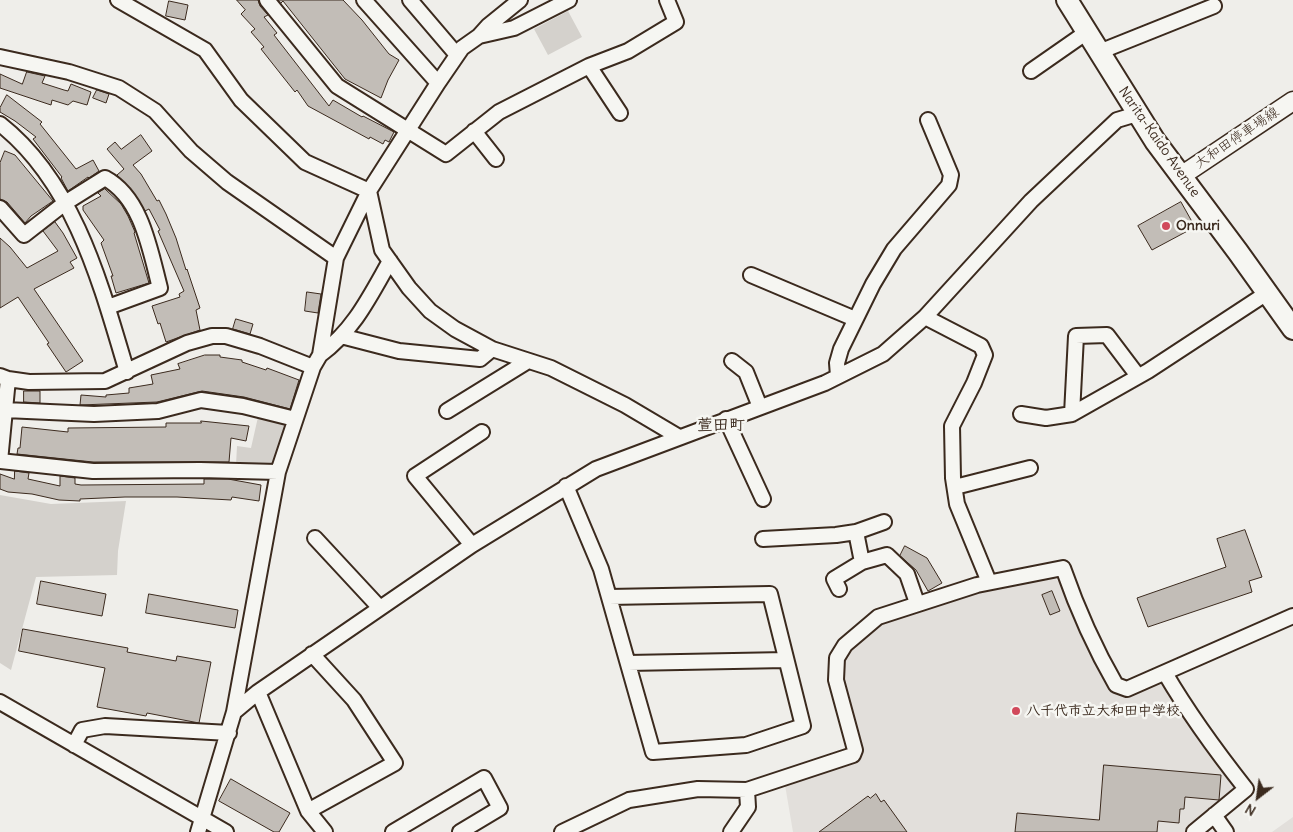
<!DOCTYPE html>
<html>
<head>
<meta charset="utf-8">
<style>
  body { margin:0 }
  #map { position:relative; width:1293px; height:832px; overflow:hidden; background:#efeeea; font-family:Delius,sans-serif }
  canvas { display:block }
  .north { position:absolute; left:1233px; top:772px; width:50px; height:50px; -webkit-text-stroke:4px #f6f6f2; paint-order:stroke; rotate:210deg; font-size:14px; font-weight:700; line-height:20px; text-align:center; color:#3b2a1e }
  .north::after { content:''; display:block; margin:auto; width:18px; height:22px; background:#3b2a1e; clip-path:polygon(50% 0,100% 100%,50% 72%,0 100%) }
</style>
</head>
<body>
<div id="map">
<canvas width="1293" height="832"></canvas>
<div class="north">N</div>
</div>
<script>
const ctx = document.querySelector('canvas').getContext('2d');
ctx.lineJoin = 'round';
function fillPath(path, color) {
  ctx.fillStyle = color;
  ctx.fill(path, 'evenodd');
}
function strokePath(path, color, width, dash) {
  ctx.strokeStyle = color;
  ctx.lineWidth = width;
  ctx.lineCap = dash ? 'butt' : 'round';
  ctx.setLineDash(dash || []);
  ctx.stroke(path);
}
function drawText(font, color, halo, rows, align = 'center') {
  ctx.font = font + ' Delius,"Klee One",sans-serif';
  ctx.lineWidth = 5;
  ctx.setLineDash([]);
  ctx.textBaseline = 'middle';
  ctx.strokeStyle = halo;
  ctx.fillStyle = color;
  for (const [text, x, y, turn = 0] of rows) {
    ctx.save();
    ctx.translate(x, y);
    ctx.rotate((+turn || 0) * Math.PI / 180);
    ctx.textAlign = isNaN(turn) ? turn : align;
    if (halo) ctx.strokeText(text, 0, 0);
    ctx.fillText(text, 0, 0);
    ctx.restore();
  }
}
fillPath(new Path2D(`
  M1054,578L1060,582L1083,640L1114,693L1126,696L1158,682L1162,683L1201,740L1238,787L1236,792L1185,832H793L785,785L860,757L862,749L841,674L843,661L850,649L882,622L976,591Z
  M1293,817V832H1272Z`), '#e2dfdb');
fillPath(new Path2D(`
  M568,11L582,37L548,55L534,29Z
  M258,417L286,424L272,468L236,465L237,446L251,448Z
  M0,495L51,504L126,501L118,551L117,575L36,577L11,670L0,663Z`), '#d4d1cc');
const building = new Path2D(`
  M237,0H258L260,6L268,15L264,17L277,33L274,35L329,106L333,100L362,117L363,116L394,132L389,142L385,140L383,144L370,137L369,139L308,106L297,90L295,92L261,49L264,47L251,32L255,29L241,14L245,10Z
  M278,0H343L362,20L389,54L399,60L388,80L381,98L345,79L283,1L281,3Z
  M169,1L188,5L185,20L166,16Z
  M27,72L45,76L42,83L64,90L68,91L71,84L91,92L87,105L73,101L68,105L52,100L51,105L0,88V74L22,84Z
  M97,90L109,94L106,103L93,98Z
  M7,95L42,122L40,124L76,169L93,160L99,171L89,178L88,177L68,191L61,178L62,177L33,139L36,137L15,121L0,112V108Z
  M141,135L152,151L133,165L141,174L157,201L159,200L166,214L176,238L186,270L187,269L200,308L196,310L200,330L166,342L160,323L158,324L152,306L180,297L179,294L184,291L158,231L160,230L149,209L145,211L134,193L117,175L124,169L107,149L115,142L121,149Z
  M5,151L15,155L53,201L31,216L25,223L7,202L0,199V163Z
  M105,189L121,204L128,216L135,232L134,233L149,283L116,293L111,276H113L101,243L104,240L83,210V206L101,196L98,193Z
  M1181,202L1195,227L1152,250L1138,226Z
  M55,222L63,233L77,258L70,262L74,268L34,289L83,361L66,372L47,344L49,343L18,297L0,308V238L10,247L27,268L58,251L43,231Z
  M307,292L321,294L318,313L305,311Z
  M236,319L253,324L250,334L233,329Z
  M205,355H220V357L242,360V362L266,370L267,368L299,380L290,409L244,397L202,391L157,402L80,405L81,395L106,397V395L129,393V388L153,384L151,375L180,369L178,364Z
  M24,391H40V403L24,402Z
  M201,421L249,426L246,441L231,438L229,462H93L17,454L18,448H20L22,427L68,432V428L166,427V423H201Z
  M15,471L29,473L28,479L60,486V476L75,478V484L81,485L204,484V479H228L261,485L259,501L232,497L231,500L177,497H125L80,499V501L59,500L32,494L8,492L0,489V474L14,479Z
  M1245,530L1262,577L1249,581L1252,592L1148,627L1137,598L1226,567L1217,539Z
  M905,546L927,558L942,583L928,591L916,570L900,556Z
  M41,581L106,594L102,616L37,604Z
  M1052,591L1060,611L1050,615L1042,595Z
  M149,594L238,610L235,628L146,613Z
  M23,629L128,648L127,652L176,661L177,656L211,662L199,723L147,713L146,716L97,707L105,668L19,651Z
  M1104,765L1221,775L1219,800L1185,797L1184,809H1180L1179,823L1158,821L1157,832H1015L1017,813L1099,820Z
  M231,779L290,813L279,832H274L219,801Z
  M876,794L881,802L884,800L907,832H819L868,796L870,798Z`);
fillPath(building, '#c2bdb7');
strokePath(building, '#3b2a1e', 1);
const minor = new Path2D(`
  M118,0L205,50L241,100L305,162L369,191L382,250L409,288L430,311L455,329L492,349L551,368L625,405L679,437
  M267,0L337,86L446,154L499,112L589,66L628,51L676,22L667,0
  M364,0L438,83
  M410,0L457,55
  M479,36L514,28L569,0
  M1099,52L1214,6
  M0,57L69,72L119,88L155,111L191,151L227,182L336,258
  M589,66L620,113
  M1031,71L1087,32
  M0,124C75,183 101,285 127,372
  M474,131L496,159
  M0,208L24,235L65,203L105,178C142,198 150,250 160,288L108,307
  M751,275L855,319
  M925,317L981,346L985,355L974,383L952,426L953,478L957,504L989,582
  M341,336L399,351L480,359L492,349
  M320,355C354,330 370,296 390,261
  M732,361L746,372L760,407
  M0,376L8,379L29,382L105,381L187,343L212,336H226L260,346L313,367
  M838,376L837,363L841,349L873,284L894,249L949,185L951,175L928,120
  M8,379L0,461L93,471L200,470L278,472
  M5,410L94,414L158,411L201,400L243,406L295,419
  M447,411L528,361
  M1021,414L1046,418L1072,414L1148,371L1267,293
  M1072,414L1076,336L1107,335L1138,376
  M726,419L763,499
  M566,486L601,569L653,752L746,745L803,726L770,594L609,597
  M955,487L1030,468
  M856,532L884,522
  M315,538L380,608
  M763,539L836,535L856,532L862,562
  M472,545L415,476L482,432
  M839,589L834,579L862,562L887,555L907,574L917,603
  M628,663L786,660
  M1165,673C1189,714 1216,751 1246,789L1194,832
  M258,692L308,811L325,832
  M0,702L226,832
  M234,712L278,472L313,367L320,355L336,258L369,191L438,83L462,48L479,36L488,26L520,0
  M74,745L82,730L105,726L229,733
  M308,811L395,763L354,700L312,654
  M1214,815L1226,832
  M198,832L234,712L258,692L472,545L596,469L825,383L883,354L925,317L1031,201L1117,120L1137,114
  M393,832L484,778L500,808L460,832
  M562,832L629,800L698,789L747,790L853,755L855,750L836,680L837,658L845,645L878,617L977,585L1063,568C1078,611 1094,647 1116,685L1127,689L1293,616
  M731,832L748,807L747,790`);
const major = new Path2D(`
  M1181,176L1293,101`);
const highway = new Path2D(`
  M1067,0L1155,141L1238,252L1293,329`);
strokePath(minor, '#3b2a1e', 18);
strokePath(major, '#3b2a1e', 21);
strokePath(highway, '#3b2a1e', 24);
strokePath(minor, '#f6f6f2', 14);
strokePath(major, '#f6f6f2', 18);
strokePath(highway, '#f6f6f2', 20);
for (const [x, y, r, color] of [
  [1166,226,5,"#d1495b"],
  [1016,711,5,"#d1495b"]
]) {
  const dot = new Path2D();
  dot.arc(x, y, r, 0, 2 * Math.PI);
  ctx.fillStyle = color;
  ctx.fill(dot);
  strokePath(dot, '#f6f6f2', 2);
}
drawText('14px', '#3b2a1e', '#f6f6f2', [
  ["大和田停車場線",1237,138,-34],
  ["Narita-Kaido Avenue",1159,142,55]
]);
drawText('bold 14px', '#3b2a1e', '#f6f6f2', [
  ["Onnuri",1176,226],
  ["八千代市立大和田中学校",1026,711]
], 'left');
drawText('bold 16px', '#3b2a1e', '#f6f6f2', [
  ["萱田町",721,425]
]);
</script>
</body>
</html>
